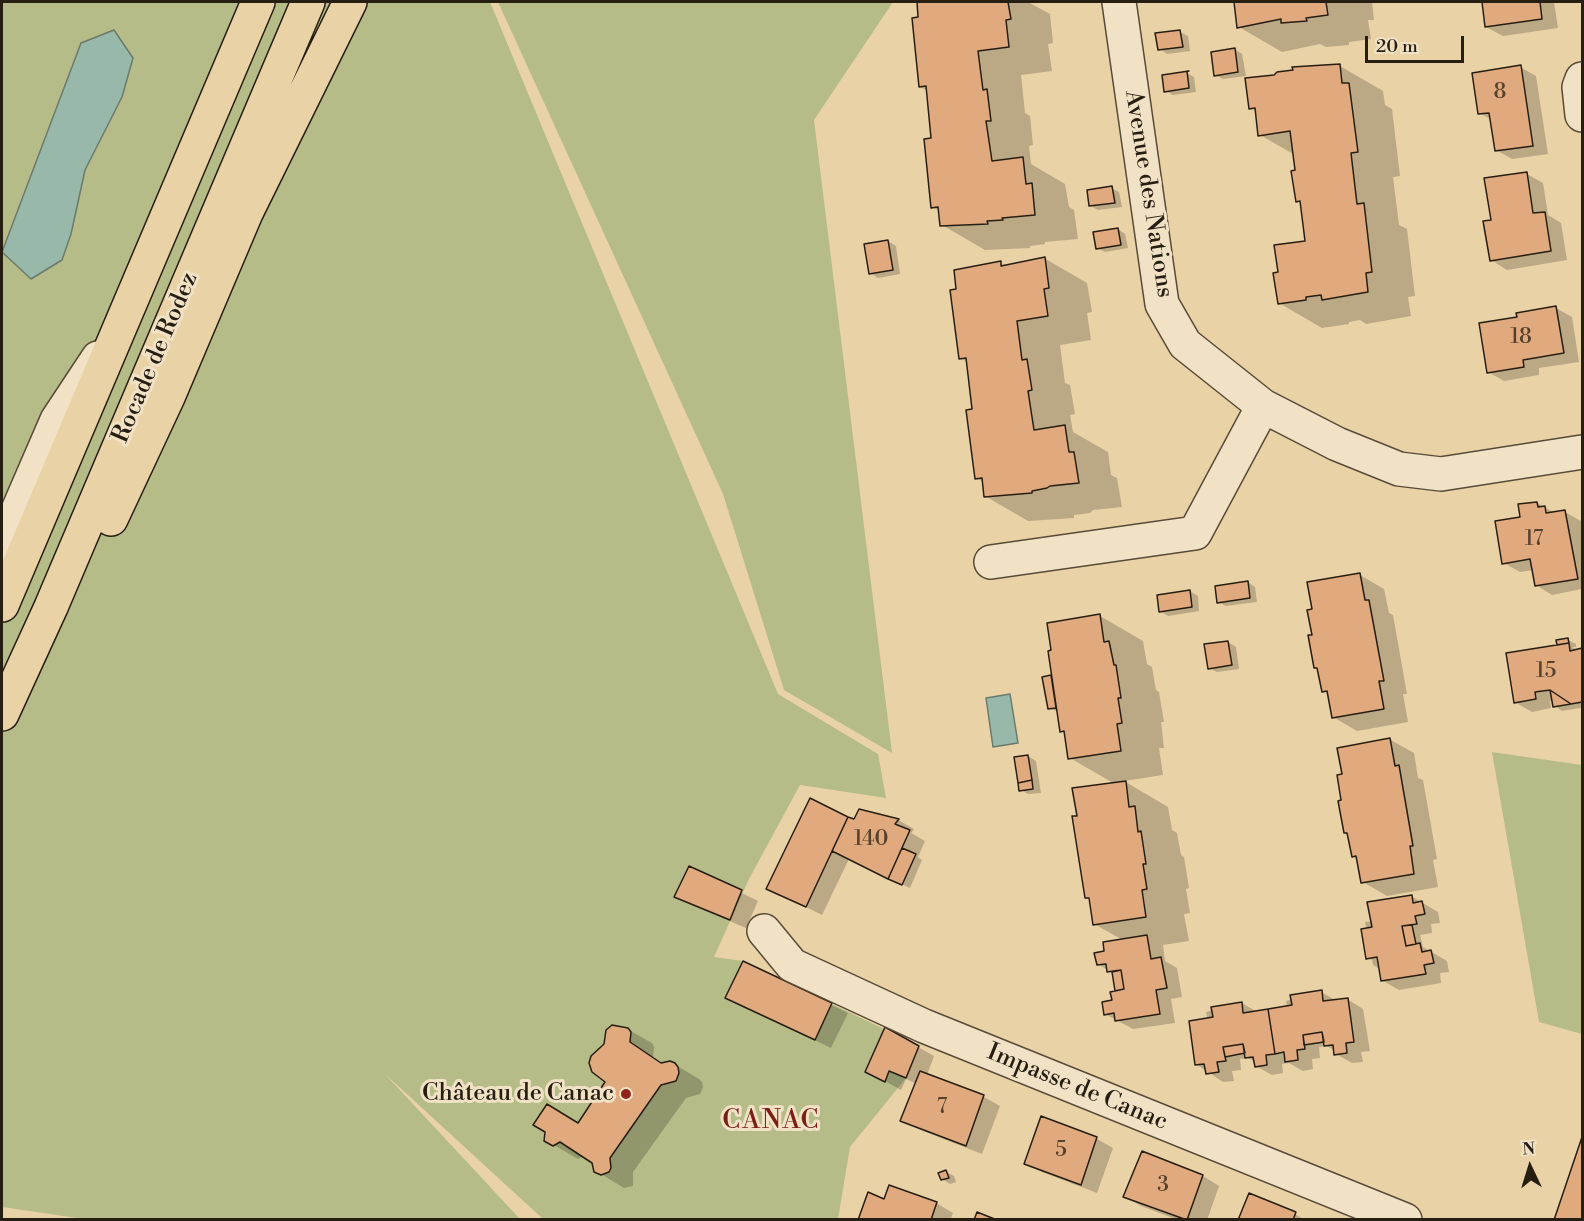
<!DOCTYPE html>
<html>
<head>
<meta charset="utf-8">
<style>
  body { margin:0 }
  #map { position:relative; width:1584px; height:1221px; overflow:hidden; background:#ead2a7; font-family:"Libre Bodoni",serif }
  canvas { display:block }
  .frame { position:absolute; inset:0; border:3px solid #271e12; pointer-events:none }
  .north { position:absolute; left:1500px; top:1137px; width:60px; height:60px; -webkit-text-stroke:4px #f1e2c6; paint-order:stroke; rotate:356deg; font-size:16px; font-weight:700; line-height:24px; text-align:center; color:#271e12 }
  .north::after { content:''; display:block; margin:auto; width:21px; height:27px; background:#271e12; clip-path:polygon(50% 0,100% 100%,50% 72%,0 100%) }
  .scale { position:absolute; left:1365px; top:36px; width:99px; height:27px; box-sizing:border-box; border:3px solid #271e12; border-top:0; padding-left:8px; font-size:18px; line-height:21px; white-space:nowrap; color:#271e12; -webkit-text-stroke:4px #f1e2c6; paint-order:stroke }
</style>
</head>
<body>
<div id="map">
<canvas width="1584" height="1221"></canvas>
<div class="frame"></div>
<div class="north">N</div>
<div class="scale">20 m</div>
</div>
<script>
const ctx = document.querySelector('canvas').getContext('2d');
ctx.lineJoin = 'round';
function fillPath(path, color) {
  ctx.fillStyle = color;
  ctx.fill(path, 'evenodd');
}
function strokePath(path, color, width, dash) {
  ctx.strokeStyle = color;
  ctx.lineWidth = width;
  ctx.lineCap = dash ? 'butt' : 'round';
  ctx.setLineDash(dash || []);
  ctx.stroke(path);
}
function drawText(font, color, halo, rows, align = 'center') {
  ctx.font = font + ' "Libre Bodoni",serif';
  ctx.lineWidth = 6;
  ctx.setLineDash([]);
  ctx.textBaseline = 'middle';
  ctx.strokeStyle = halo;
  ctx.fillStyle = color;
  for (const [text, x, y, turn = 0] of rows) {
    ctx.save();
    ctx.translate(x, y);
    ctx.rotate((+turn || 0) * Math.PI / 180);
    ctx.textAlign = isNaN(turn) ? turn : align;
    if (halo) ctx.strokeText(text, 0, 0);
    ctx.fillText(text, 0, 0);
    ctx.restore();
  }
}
fillPath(new Path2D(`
  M2,2H490L778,694L878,754L886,798L800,785L749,879L714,957L743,961L919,1046L906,1078L850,1147L838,1219H543L385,1074L520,1219L91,1220L2,1207Z
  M498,2H893L814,120L892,753L784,690L723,494Z
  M1492,752L1582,765V1034L1539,1022Z`), '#b6bc88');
const water = new Path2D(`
  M114,30L133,58L122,97L85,170L71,234L62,260L31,279L2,252L81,43Z
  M1010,694L1018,743L993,747L986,698Z`);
fillPath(water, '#98b8a9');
strokePath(water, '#6b7a6d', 1.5);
fillPath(new Path2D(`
  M918,2H1028L1050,14L1053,43L1048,44L1052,71L1021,75L1025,113L1030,116L1033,145L1029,146L1031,164L1065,184L1069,207L1074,210L1078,239L1045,242V244L1030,246V248L985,250L942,225L940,211L932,207L933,139L928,91L920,87Z
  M1235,2H1372L1374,20H1368L1371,39L1349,42V45L1326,47L1320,44L1282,52L1239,27Z
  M1483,2H1554L1558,28L1503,36L1486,27Z
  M1180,32L1188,36L1190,51L1167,54L1160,49Z
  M1235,49L1242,54L1246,76L1223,79L1215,75Z
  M1340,66L1383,91L1385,105L1392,109L1400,176L1393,177L1399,225L1407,229L1415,296L1408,297L1411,316L1366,324L1360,320L1349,322V324L1322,328L1279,303L1280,274L1307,242L1302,204L1297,201L1295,155L1260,135L1256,111L1251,108Z
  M1520,67L1536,76L1548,154L1512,159L1496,150L1492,120L1479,113Z
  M1187,73L1194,77L1196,92L1173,95L1166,91Z
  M1527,174L1543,183L1548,215L1561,223L1567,260L1507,270L1491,260L1492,221Z
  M1111,188L1119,192L1122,207L1098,210L1091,206Z
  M1118,229L1125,234L1128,248L1105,252L1097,248Z
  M888,241L896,246L900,274L878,278L870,273Z
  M1044,258L1087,283L1092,312L1087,313L1091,340L1060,345L1065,383L1070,385L1075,414L1070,415L1073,432L1108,452L1111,475L1117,478L1122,507L1093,510L1090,513L1074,515V518L1028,521L985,496L984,482L976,478L974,410L968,362L960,358L958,290L1000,263L1006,266Z
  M1556,308L1572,317L1579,362L1539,368V375L1504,381L1488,372L1519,319Z
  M1537,503L1555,513L1565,512L1581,521L1582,589L1552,595L1536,585L1533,570L1520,572L1504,563L1522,518Z
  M1360,575L1384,589L1389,613L1393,615L1407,694H1403L1408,722L1357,731L1333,717L1329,694L1324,691L1313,636Z
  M1248,582L1255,587L1257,602L1226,606L1218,602Z
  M1190,591L1198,596L1199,611L1168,616L1160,611Z
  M1100,616L1143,641L1147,664L1152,667L1156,690L1159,692L1164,722H1161L1164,748H1159L1163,775L1124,781L1168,807L1172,830L1177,833L1181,855L1184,857L1189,888L1186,889L1190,913L1184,914L1189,941L1163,945L1165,961L1177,968L1182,997L1171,999L1175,1023L1133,1029L1105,1014L1118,992L1114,974L1098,964L1105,952L1123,940L1094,924L1090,899L1086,897L1078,817L1115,784L1070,758L1065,734L1061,731L1058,712L1049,708L1051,677L1053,678Z
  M1568,640L1576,644V647H1572L1579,651L1582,650V709L1580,708L1562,711L1555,706L1554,700L1550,701L1551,708L1532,712L1515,702Z
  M1228,642L1236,647L1239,669L1217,672L1209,668Z
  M1389,739L1414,753L1418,778L1423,780L1437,859L1433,860L1438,887L1387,896L1363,882L1358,859L1353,856L1349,834L1345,832L1343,776Z
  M1028,756L1036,761L1041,793L1028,794L1021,790Z
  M860,811L898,820L914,829L911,833L925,841L918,857L922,860L910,888L849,859L822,915L768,888L855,821Z
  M690,868L758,901L746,928L692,905L676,896Z
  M1411,896L1438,912L1440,923L1431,924L1432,933L1420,935L1423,947L1447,961L1449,972L1440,973L1441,983L1399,990L1383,981L1381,970L1373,965L1372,960L1368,958L1369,929L1366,927L1365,922L1372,921Z
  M744,963L848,1013L831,1048L743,1006Z
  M1321,992L1337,1001L1347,999L1363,1009L1370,1051L1361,1052L1363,1062L1352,1063L1336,1054L1335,1051L1327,1046L1319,1047L1320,1058L1312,1059L1313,1069L1303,1071L1289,1063L1282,1064L1283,1073L1272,1075L1256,1066V1062L1248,1058L1240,1059L1241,1070L1232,1071L1234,1081L1223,1082L1196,1064L1210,1019L1207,1017L1206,1012L1242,1003L1257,1012L1290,1007L1287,1006L1286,1001Z
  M627,1029L652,1043L654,1047L653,1058L663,1064H674L699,1079L702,1082L703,1087L700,1094L686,1098L633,1172V1186L624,1188L596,1171L593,1162L584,1156L578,1159L545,1140L579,1124L607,1081Z
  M886,1029L934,1056L927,1075L984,1097L1000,1106L982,1154L918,1129L902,1120L917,1084L906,1079L901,1090L867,1071Z
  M1042,1118L1097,1139L1113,1148L1097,1193L1042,1172L1025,1163Z
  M1582,1142V1220H1556Z
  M1142,1153L1203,1176L1219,1186L1207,1220H1178L1141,1206L1125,1197Z
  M946,1172L954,1176L956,1182L950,1184L942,1179Z
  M885,1200L936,1203L953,1213L950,1220H859Z
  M1295,1214L1305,1220H1240Z`), '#0003');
const building = new Path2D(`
  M917,2H1008L1011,19L1006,20L1009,47L978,51L983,90L987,89L991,121H986L992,161L1023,157L1026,184L1032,183L1035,215L1002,218L1003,220L987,221L988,224L940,226L938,207L931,208L924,139L931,138L926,86L919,87L912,18L918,17Z
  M1234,2H1326L1328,15L1306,18L1307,21L1281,23V19L1237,28Z
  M1482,2H1540L1542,19L1485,27Z
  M1180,30L1183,47L1158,50L1155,33Z
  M1235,48L1238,72L1214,76L1211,52Z
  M1340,64L1342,83H1349L1358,152L1351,153L1357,204L1364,203L1372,272L1366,273L1368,292L1322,300L1321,295L1306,297V300L1278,304L1273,273L1278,272L1274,245L1305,241L1300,201L1296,202L1291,171L1295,170L1290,131L1258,136L1255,108L1249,109L1245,78L1274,75L1277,72L1293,70L1292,67Z
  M1521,65L1533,146L1495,151L1489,113L1478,114L1472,73Z
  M1187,71L1189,88L1164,92L1162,75L1189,71Z
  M1527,172L1533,213L1545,212L1551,251L1490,261L1483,221L1491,220L1484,178Z
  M1112,186L1115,203L1089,206L1087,190Z
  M1118,228L1121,245L1096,249L1093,232Z
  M888,240L893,270L869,274L864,244Z
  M1045,257L1049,288L1044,289L1048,316L1017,321L1022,360L1027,359L1032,390L1028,391L1034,430L1065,425L1069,452H1074L1079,483L1050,486L1047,488L1032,491V493L984,497L982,478L975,479L966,410L972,409L966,358L959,359L950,290L956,289L954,270L1001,261V266Z
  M1556,306L1564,353L1523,360L1524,367L1487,373L1479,323L1517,317L1516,313Z
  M1537,502L1538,507L1545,506L1546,513L1565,510L1578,579L1535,586L1530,559L1502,564L1495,521L1520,517L1518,504Z
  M1360,573L1365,600H1369L1384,681H1379L1384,709L1332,718L1327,691L1322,692L1317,668H1314L1308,635H1312L1307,610L1312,609L1307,582Z
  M1248,581L1250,598L1217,603L1215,586Z
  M1190,590L1192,607L1159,612L1157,595Z
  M1100,614L1104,642L1109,641L1114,665H1116L1121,698H1118L1122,723L1117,724L1121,751L1068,759L1064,731L1060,732L1048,651L1051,650L1047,623Z
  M1568,638L1569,643L1557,645L1556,640Z
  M1228,641L1232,665L1208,669L1204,644Z
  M1569,643L1570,651L1582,648V702L1571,704L1550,690L1535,692L1536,699L1514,703L1506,653Z
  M1051,675L1056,708L1048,709L1042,677Z
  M1550,690L1571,704L1553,707Z
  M1390,738L1395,766L1399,765L1413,846H1410L1414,874L1361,883L1356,856L1352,857L1347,833H1344L1338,801L1341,800L1337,775L1342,774L1337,748Z
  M1028,755L1032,780L1018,783L1014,757Z
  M1032,780L1033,789L1019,791L1018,783Z
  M1126,781L1129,807L1135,806L1138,832L1141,831L1146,864H1143L1147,889L1142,890L1146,917L1093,925L1089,898H1085L1072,816H1077L1072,788Z
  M810,798L848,817L806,907L766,889Z
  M859,809L899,819L895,824L910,830L888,879L832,851L848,817L854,819Z
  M902,848L916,854L902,885L888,879Z
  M689,866L742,890L730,920L674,897Z
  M1412,895L1413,903L1422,901L1425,914L1415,916L1417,924L1402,926L1406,946L1420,943L1422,952L1431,950L1434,963L1424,965L1426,974L1381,981L1377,957L1366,959L1361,929L1372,927L1367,902Z
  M1412,925L1416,944L1406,946L1402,926Z
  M1147,935L1151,959L1161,957L1167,988L1156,990L1160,1014L1115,1021L1114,1013L1104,1015L1102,1002L1112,1000L1110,992L1124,989L1121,970L1107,972L1106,964L1097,965L1094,953L1104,951L1103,942Z
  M743,961L832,1003L815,1040L725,998Z
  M1121,970L1124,989L1115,991L1112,972Z
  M1322,990L1323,1001L1348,998L1354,1042L1346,1043L1347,1053L1334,1055L1333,1045L1324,1046L1322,1032L1303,1035L1305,1049L1297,1050L1298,1060L1285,1062L1284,1052L1275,1054L1268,1009L1292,1005L1290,995Z
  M1242,1002L1243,1013L1268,1009L1275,1054L1266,1055L1267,1065L1255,1067L1253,1057L1245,1058L1243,1044L1223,1047L1226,1061L1217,1062L1219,1072L1206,1074L1204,1064L1195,1065L1189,1021L1213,1017L1211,1007Z
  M612,1025L628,1028L631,1032L630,1042L661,1063L670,1061L675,1063L678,1067L679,1073L676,1081L661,1085L610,1158L611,1168L609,1172L601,1175L594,1172L592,1163L560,1142L553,1146L544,1141L545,1132L533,1125L547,1104L578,1123L605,1082L592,1072L589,1063L591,1056L604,1044L606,1030Z
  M885,1027L919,1046L906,1078L889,1071L885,1082L865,1072Z
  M1322,1032L1324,1042L1304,1045L1303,1035Z
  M1243,1044L1245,1053L1225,1057L1223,1047Z
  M920,1071L984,1095L966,1146L900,1121Z
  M1041,1116L1097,1137L1081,1185L1024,1164Z
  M1582,1137V1220H1554Z
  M1142,1151L1203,1175L1187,1220L1123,1197Z
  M946,1170L949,1178L941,1180L938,1173Z
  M889,1185L937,1202L931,1220H858L868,1192L884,1199Z
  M1249,1193L1296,1212L1293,1220H1238Z
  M977,1212L997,1220H974Z`);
fillPath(building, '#e1a97e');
strokePath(building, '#271e12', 1.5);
const minor = new Path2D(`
  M1119,2L1162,304L1185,344L1263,406L1337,444L1399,469L1441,474L1582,452
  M1582,79L1579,87L1582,115
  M2,547L57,420L98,358
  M991,562L1195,533L1263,406
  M764,931L792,965L924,1026L1405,1220`);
const highway = new Path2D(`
  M111,519L168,397L246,213L350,2
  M2,605L258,2
  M2,714L51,607L308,2`);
strokePath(minor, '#584b37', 36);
strokePath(highway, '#271e12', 36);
strokePath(minor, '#f1e2c6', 33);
strokePath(highway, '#ead2a7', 33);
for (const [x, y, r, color] of [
  [626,1094,6,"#8f2418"]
]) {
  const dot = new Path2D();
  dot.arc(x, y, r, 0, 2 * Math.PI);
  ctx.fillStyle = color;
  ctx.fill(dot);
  strokePath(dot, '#f1e2c6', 2);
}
drawText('21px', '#56412d', null, [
  ["8",1500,93],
  ["18",1521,338],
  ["17",1534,540],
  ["15",1546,672],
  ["140",871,840],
  ["7",942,1108],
  ["5",1061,1151],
  ["3",1163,1186]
]);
drawText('24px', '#271e12', '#f1e2c6', [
  ["Avenue des Nations",1148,194,81],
  ["Rocade de Rodez",156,358,-67],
  ["Impasse de Canac",1077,1088,22]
]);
drawText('24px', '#271e12', '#f1e2c6', [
  ["Château de Canac",614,1094]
], 'right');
ctx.letterSpacing = '1.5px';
drawText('26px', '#7a1f14', '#f1e2c6', [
  ["CANAC",771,1122]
]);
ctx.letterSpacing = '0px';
</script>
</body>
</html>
